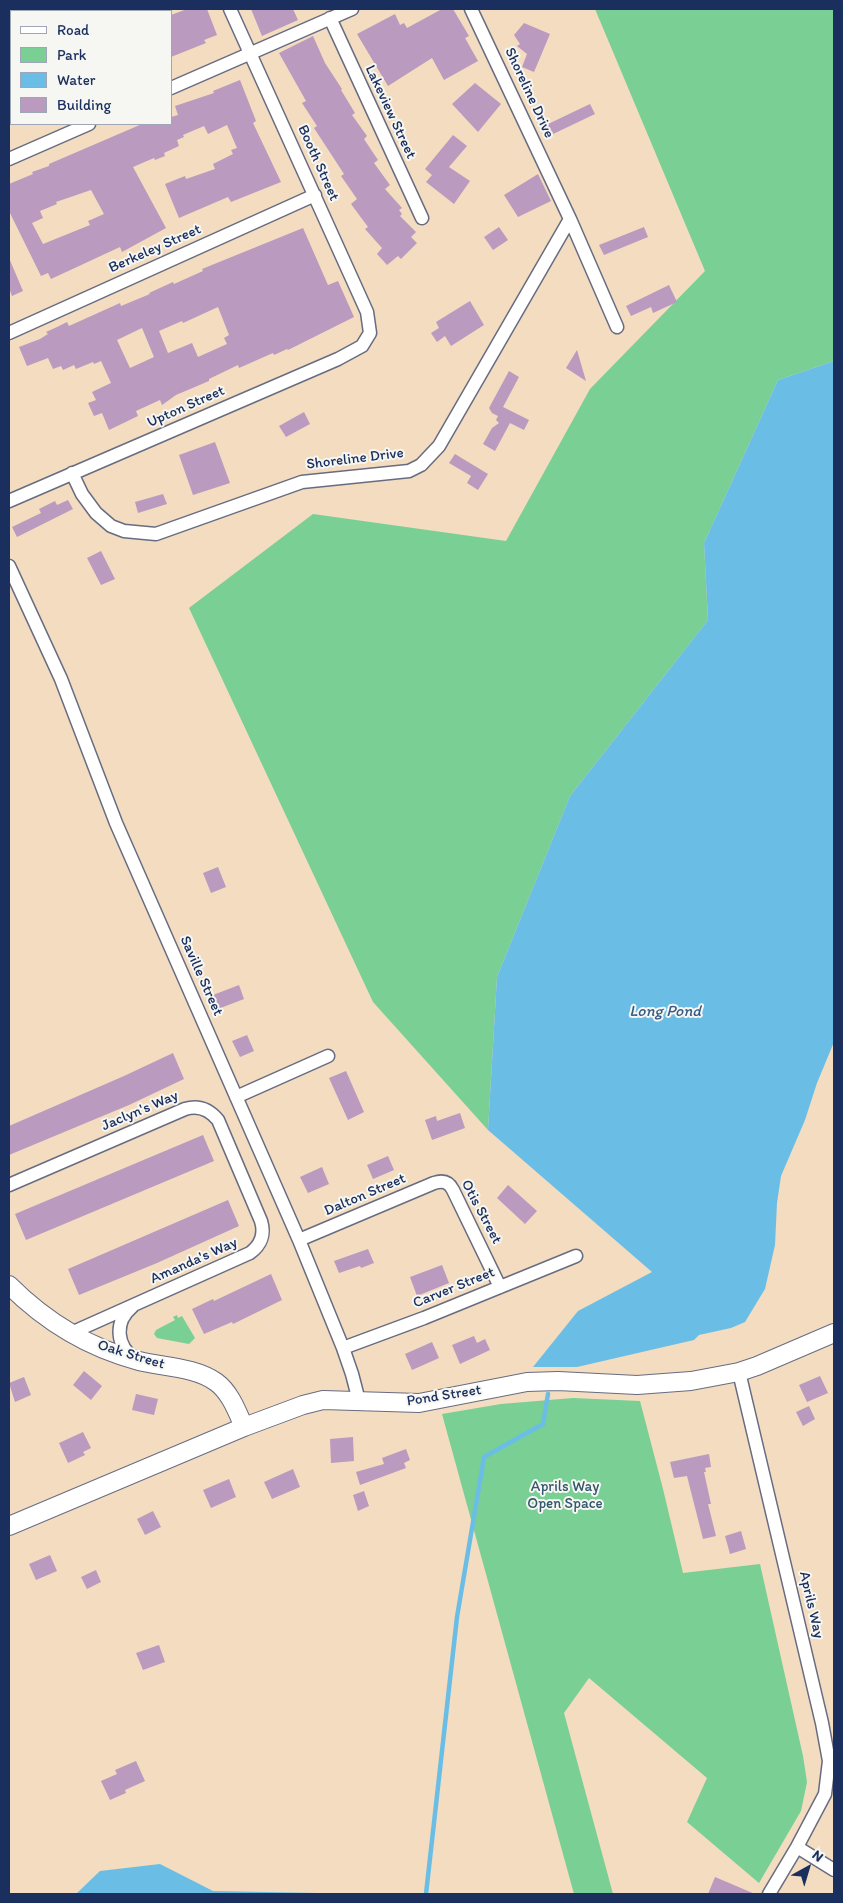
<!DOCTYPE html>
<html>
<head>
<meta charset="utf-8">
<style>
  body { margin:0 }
  #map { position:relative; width:843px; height:1903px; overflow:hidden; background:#f3dcbf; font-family:Itim,sans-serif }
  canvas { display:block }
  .frame { position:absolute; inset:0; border:10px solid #1b2f5e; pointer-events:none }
  .legend { position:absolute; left:10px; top:10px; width:162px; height:115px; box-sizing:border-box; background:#f6f6f2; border:1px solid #9ea6b7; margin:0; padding:6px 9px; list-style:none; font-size:15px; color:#1b2f5e }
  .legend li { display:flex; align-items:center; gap:10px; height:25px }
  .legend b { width:25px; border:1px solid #9ea6b7 }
  .north { position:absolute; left:783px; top:1843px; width:50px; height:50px; -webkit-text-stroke:4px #f6f6f2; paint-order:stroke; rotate:39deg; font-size:14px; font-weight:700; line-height:20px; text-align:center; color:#1b2f5e }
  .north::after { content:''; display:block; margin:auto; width:18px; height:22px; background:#1b2f5e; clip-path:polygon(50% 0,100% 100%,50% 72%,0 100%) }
</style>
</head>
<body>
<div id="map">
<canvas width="843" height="1903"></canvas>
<div class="frame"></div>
<ul class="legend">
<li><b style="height:6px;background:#fff"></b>Road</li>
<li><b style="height:14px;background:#79cf94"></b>Park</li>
<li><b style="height:14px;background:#6abee6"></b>Water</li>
<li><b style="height:14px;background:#ba9abf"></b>Building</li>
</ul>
<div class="north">N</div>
</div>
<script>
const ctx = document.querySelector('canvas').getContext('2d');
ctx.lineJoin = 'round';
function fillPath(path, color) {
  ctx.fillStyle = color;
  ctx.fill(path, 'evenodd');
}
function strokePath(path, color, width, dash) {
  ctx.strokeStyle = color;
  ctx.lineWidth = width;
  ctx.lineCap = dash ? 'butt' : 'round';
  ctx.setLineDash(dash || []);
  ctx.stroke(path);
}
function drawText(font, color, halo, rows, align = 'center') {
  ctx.font = font + ' Itim,sans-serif';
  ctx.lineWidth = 4;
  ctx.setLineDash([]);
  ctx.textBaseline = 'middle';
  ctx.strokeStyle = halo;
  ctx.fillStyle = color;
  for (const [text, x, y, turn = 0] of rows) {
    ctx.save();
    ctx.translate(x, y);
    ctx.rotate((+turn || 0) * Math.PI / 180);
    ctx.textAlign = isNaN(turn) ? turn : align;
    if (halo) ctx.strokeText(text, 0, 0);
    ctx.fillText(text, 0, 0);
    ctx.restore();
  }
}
fillPath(new Path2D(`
  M595,9H834V361L778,380L704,543L708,620L570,796L497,977L488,1130L373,1002L189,608L313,514L506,541L590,389L705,271Z
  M177,1315L178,1318L182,1316L195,1338L189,1344L157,1338L154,1334L156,1330L175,1320L173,1317Z
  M573,1398L640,1401L663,1489L683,1573L760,1564L803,1756L807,1782L801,1811L759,1883L687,1822L707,1778L589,1678L564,1713L613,1894H574L442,1414L501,1404Z`), '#79cf94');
fillPath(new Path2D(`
  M834,361V1042L817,1083L805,1120L781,1176L777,1203L775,1245L765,1289L745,1322L731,1328L699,1335L694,1340L577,1367H533L578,1311L652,1272L488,1130L497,977L570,796L708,620L704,543L778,380Z
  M160,1864L213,1891L372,1894H76L100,1871Z`), '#6abee6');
strokePath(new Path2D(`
  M426,1894L457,1617L484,1457L543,1424L548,1394`), '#6abee6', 4.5);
fillPath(new Path2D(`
  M187,9H207L217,35L204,40L206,43L171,57V15Z
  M251,9H293L298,20L262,36Z
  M442,9H453L469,36L465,38L478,61L444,80L432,58L388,86L357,34L395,14L400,25L404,23L407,28Z
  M524,23L550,34L534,72L522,67L527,54L517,46L520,44L514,35Z
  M313,36L325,63L342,89L341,90L355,113L352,115L367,136L364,139L378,160L374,163L390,185L385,189L402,208L399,210L402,214L400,216L416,232L411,237L417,243L401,259L398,256L387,265L377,254L382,248L365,229L368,227L351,204L357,199L341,176L344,174L314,128L317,126L302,103L306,101L279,53Z
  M240,80L256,121L253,123L281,182L231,202L228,197L179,218L165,184L185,176L186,179L215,169L213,164L233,154L231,150L237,148L227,125L208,134L204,126L183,135L184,137L177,140L179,146L164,153L165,156L155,160L154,158L133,167L166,228L122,252L120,247L51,279L48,273L41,276L9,211V184L33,174L32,172L49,166V164L142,124H171V117L178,115L175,106L214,93L213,91ZM91,190L104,214L88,221L90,225L43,244L32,223L43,218L40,211L57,204L56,202Z
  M475,83L501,104L478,132L452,104Z
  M590,104L595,114L551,135L546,125Z
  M453,135L467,146L449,167L470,181L454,204L426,182L432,175L425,169Z
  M538,174L551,201L518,217L504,195Z
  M499,227L508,240L493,250L484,237Z
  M644,227L648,237L604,255L599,245Z
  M303,228L328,285L338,281L354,317L288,350L287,349L274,355L273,353L239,368L238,365L209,379V381L176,395L162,405L160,400L136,411L138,416L109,430L102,413L94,416L88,403L96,400L92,392L111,383L101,361L94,364L93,362L76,369L74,365L63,370L61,366L53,369L48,358L27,366L19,347L40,339L48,334L46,332L57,327L67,322L69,326L120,303L121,306L150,294L149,293L173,282L174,284L203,271L202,269ZM218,307L229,335L224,338L227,344L198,357L192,343L168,353L159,331L182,321L183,323ZM142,328L154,357L130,368L117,340Z
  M9,258L23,291L12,296L9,288Z
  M669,285L677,302L653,313L651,307L631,316L626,306Z
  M470,301L484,325L451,346L445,336L437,342L431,333L439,328L436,322Z
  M577,350L586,381L566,368Z
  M509,371L519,377L503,407L529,420L524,430L510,423L495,451L483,444L492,428L499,423L496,420L498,416L492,413L489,408Z
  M304,412L310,424L286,437L279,426Z
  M215,442L230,483L193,495L179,455Z
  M455,454L488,474L478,490L467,483L471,476L449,463Z
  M163,494L167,504L138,513L135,502Z
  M68,500L73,509L17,537L12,527L41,513L39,509L55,501L57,505Z
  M101,551L115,579L101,585L87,558Z
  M218,867L226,887L211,893L203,873Z
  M239,985L244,999L218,1009L213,995Z
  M247,1035L254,1051L240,1057L232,1041Z
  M173,1053L184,1079L129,1105L9,1155V1126L124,1076Z
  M346,1071L364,1112L348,1120L329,1078Z
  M460,1113L465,1128L432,1140L425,1120L436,1116L437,1121Z
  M203,1135L214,1161L26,1240L15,1214Z
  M388,1156L394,1170L373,1179L367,1165Z
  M322,1167L329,1184L308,1193L300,1177Z
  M508,1185L537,1211L525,1224L497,1198Z
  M228,1200L239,1226L157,1263L79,1295L68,1269Z
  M368,1249L374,1263L361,1268L360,1266L339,1273L334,1261Z
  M442,1265L449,1283L417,1296L410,1277Z
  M271,1274L282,1300L233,1324L232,1322L204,1334L192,1309L213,1299L214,1301Z
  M474,1336L477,1343L485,1339L490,1350L460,1364L452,1345Z
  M432,1342L439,1358L412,1370L405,1354Z
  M84,1371L102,1386L91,1400L73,1385Z
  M820,1376L828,1393L807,1402L799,1385Z
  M24,1377L31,1395L15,1402L9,1383Z
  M136,1394L158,1399L154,1415L132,1410Z
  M809,1406L815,1419L803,1426L796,1412Z
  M83,1432L91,1448L83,1452L85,1455L68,1463L59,1443Z
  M353,1437L354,1461L331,1463L330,1439Z
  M406,1449L410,1460L404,1463L406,1468L360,1485L356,1472L384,1464L382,1458Z
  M709,1454L711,1467L705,1468L706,1472H704L711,1504H708L716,1536L703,1539L687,1476L674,1478L670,1462Z
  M293,1469L300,1487L272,1499L264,1482Z
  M229,1479L236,1497L211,1508L203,1490Z
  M364,1491L369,1506L358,1511L353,1495Z
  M153,1511L161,1527L145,1535L137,1519Z
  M741,1531L746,1549L730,1554L725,1536Z
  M50,1555L57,1571L36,1580L29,1564Z
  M96,1570L101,1582L87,1589L81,1577Z
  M159,1645L165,1662L143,1670L136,1653Z
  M136,1761L145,1781L125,1790L126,1793L110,1800L101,1781L117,1774L115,1770Z
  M715,1877L755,1894H708Z`), '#ba9abf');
const street = new Path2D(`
  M471,9L570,219L617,327
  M26,11L31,9
  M330,18L422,218
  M9,19L11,18
  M171,88L352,9
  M9,159L89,124
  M9,333L315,195
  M72,473L82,494L96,513L111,526L124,531L156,534L302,482L409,471L421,465L439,446L570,219
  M9,501L338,359L362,346L370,333L367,312L230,9
  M9,566L61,679L116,823L299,1240L343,1348L352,1374L359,1401
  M236,1097L328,1056
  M9,1185L185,1109C198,1105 209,1109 218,1120L261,1221C265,1234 261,1245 250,1253L71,1333
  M299,1240L434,1183C443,1180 449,1182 453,1190L500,1287
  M132,1307C114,1322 116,1346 135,1359
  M343,1348L424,1318L576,1256
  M739,1372L822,1723L829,1761L825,1794L797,1847L769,1894
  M797,1847L834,1870`);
const secondary = new Path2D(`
  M9,1285C45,1321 89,1348 139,1361C163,1367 195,1367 216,1382C230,1392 237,1411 244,1427
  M9,1526L244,1427L303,1405L323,1400L419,1403L527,1382L558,1381L637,1385L691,1381L739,1372L757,1366L834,1333`);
strokePath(street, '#676c80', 15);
strokePath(secondary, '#676c80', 20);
strokePath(street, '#fff', 12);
strokePath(secondary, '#fff', 18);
drawText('15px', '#1b2f5e', '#f6f6f2', [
  ["Shoreline Drive",529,93,65],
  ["Lakeview Street",390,112,65],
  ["Booth Street",318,163,66],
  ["Berkeley Street",155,249,-24],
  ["Upton Street",186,407,-24],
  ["Shoreline Drive",355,459,-7],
  ["Saville Street",201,976,66],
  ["Jaclyn's Way",140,1111,-23],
  ["Dalton Street",365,1195,-23],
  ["Otis Street",481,1212,62],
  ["Amanda's Way",194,1261,-24],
  ["Carver Street",454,1288,-22],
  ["Oak Street",131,1355,17],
  ["Pond Street",444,1396,-9],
  ["Aprils Way",811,1605,77]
]);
drawText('15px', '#32576c', '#f6f6f2', [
  ["Aprils Way",565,1487],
  ["Open Space",565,1504]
]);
drawText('italic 16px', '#335a87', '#f6f6f2', [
  ["Long Pond",665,1012]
]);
</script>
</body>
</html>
